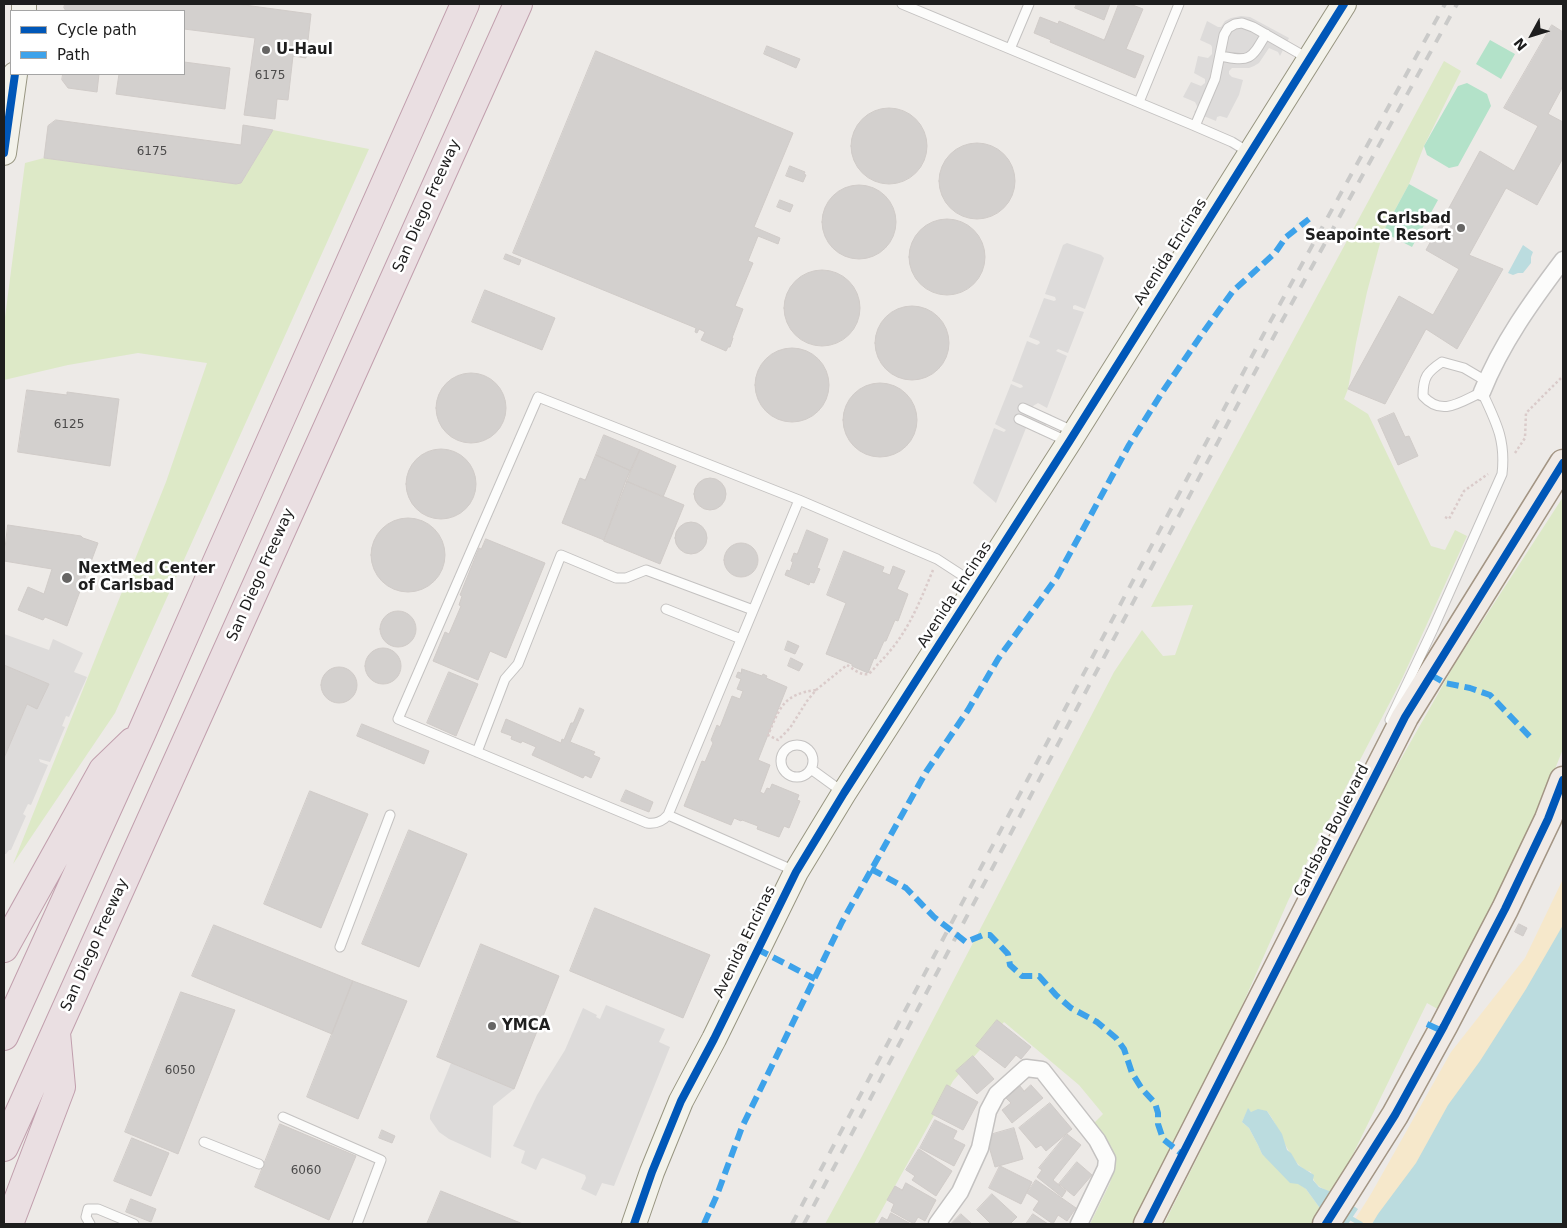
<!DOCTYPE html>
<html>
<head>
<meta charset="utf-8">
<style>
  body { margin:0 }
  #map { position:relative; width:1567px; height:1228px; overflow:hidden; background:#edeae7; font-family:"DejaVu Sans",sans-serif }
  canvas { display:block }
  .frame { position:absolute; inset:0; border:5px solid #1e1e1e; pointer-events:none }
  .legend { position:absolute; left:10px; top:10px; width:175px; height:65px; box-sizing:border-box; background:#fff; border:1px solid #a5a5a5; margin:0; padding:6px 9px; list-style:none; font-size:15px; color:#1e1e1e }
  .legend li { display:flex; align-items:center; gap:10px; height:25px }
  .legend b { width:25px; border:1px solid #a5a5a5 }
  .north { position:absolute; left:1507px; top:10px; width:50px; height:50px; -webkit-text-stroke:4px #fff; paint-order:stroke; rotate:231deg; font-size:14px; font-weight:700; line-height:20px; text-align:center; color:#1e1e1e }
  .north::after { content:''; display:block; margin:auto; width:18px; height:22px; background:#1e1e1e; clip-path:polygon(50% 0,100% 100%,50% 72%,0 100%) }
</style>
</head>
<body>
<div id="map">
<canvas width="1567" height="1228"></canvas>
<div class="frame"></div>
<ul class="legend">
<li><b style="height:6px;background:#0057b8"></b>Cycle path</li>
<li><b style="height:6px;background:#3da2ea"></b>Path</li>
</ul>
<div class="north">N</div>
</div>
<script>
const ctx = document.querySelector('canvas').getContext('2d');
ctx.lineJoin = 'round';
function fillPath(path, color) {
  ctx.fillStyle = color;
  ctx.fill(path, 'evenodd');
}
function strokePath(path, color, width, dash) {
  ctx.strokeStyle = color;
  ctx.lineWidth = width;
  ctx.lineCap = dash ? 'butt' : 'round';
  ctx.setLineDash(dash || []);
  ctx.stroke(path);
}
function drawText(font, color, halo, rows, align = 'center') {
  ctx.font = font + ' "DejaVu Sans",sans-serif';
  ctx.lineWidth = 5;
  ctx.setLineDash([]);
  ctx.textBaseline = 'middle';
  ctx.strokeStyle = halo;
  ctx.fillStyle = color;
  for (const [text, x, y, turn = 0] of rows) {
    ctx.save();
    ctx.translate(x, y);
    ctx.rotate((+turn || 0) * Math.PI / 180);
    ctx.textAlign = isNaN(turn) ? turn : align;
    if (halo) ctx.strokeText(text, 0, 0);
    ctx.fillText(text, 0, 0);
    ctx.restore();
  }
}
fillPath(new Path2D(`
  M1444,61L1461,71L1424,146L1409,184L1383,232L1367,292L1356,343L1348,389L1344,399L1368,414L1431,546L1445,550L1455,530L1467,536L1401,681L1307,862L1288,901L1238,1015L1133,1224H1090L1110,1183L1113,1169L1093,1124L1103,1114L1079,1085L1004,1022L953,1081L874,1224H825L861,1158L1114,672L1142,630L1163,656L1175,655L1193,605L1151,607L1193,526Z
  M273,130L369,149L115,713L13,864L166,482L207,363L138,353L68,365L4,380V325L25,163L44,158L236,184L241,183Z
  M1563,497V749L1523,849L1441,1011L1427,1003L1334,1193C1322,1189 1314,1186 1311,1172C1289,1167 1281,1128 1267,1111L1251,1112L1248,1109L1242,1122L1249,1128L1258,1145L1262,1154L1306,1189L1322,1211L1313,1224H1164L1368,817L1456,662Z`), '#dde9c7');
fillPath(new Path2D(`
  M1563,879V951L1388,1224H1352L1371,1194L1451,1052L1525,958Z`), '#f6e8cb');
fillPath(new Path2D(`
  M1490,40L1515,54L1501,79L1476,64Z
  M1467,83L1487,94L1491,106L1458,166L1449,168L1427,155L1424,146L1458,86Z
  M1409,184L1438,200L1412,247L1383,232Z`), '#b3e2c9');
fillPath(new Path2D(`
  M1241,16L1250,17L1289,38L1280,56L1278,52L1269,48L1259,63L1254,66L1249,68H1232L1229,71V74L1232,77L1243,80L1239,95L1227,118L1220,116L1217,117L1216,121L1194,112L1197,109V106L1195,102L1183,97L1191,82L1201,86L1205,83V79L1194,73L1198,56L1208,58L1212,54V47L1211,45L1200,40L1207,21L1218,27H1221L1225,21L1231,18Z
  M1067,243L1101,255L1104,258L1103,261L1085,309L1075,305L1073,306V309L1084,312L1068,353L1058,349L1056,351L1067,356L1047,408L1038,403L1033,406V408L1052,415L1040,435L1036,431L1028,427L1026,428L996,503L973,483L994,428L1004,432L1006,430L995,424L1011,384L1020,388L1023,387L1022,385L1012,381L1027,341L1037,345L1040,343L1039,341L1029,337L1044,298L1054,301L1056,300L1055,297L1045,294L1063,245Z
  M4,634L49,650L53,639L83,653L74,672L87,677L69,717L66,716L62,726L65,727L50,762L39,759L40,762L48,765L31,805L28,804L23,814L26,816L11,850H9L6,854H4V758L27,704L37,708L49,684L4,665Z
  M606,1005L665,1029L659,1042L670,1047L614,1186L602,1183L596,1196L581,1189L586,1178L585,1175L543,1158L541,1159L536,1170L521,1163L525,1151L513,1146L537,1095L565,1050L583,1008L597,1015L596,1017L600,1019Z
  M451,1063L514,1089L493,1106L491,1158L449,1139L439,1132L430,1119V1115Z`), '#dddbda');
fillPath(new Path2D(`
  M1523,245L1533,252L1531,257V263L1523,273H1518L1513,275L1508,273Z
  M1563,925V1224H1372L1378,1214L1416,1163L1448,1105L1480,1061L1526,989Z
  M1248,1108L1251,1112L1258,1109L1267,1111L1282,1134L1287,1150L1291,1153L1298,1165L1314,1175L1313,1180L1319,1187L1334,1193L1358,1209L1348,1224H1342L1322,1211L1306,1189L1298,1184L1290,1183L1262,1154L1258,1145L1249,1128L1242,1122Z`), '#bbdcdf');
strokePath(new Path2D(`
  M1347,1216L1361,1224`), '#bbdcdf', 4.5);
const building = new Path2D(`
  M65,4H237L311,14L306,58L293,56L288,100L277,99L275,119L244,115L255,38L184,29V11H66L64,8Z
  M1077,4H1110L1104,20L1075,8Z
  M1119,4H1130L1143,9L1126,49L1144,56L1135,78L1050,42L1051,40L1034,33L1040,17L1058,24L1059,21L1104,40Z
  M1552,25L1563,32V86L1548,114L1563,122V158L1537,205L1506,188L1469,255L1503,269L1457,349L1426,329L1385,404L1348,389L1399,296L1433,315L1459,269L1426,250L1480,151L1514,171L1538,126L1504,108Z
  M767,46L800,59L796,68L764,54Z
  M596,51L793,133L754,227L780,238L778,244L758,236L748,261L753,263L735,306L743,309L732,338H733L730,347H728L726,351L701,340L705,332L699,329L697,333L695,332L696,328L513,253Z
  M184,62L230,68L225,109L116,94L119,74H184Z
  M63,74H99L97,92L68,88L62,80Z
  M851 146a38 38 0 1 1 76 0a38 38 0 1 1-76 0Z
  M56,120L241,145L243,125L273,130L241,183L236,184L44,158L48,126Z
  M939 181a38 38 0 1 1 76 0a38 38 0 1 1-76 0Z
  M790,166L805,172L804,174L806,175L803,182L786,176Z
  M822 222a37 37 0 1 1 74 0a37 37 0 1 1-74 0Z
  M780,200L793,205L790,212L777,207Z
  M909 257a38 38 0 1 1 76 0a38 38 0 1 1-76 0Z
  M506,254L521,260L519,265L504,259Z
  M784 308a38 38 0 1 1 76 0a38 38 0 1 1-76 0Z
  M485,290L555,318L542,350L472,322Z
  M875 343a37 37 0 1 1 74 0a37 37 0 1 1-74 0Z
  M755 385a37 37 0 1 1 74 0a37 37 0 1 1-74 0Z
  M436 408a35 35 0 1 1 70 0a35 35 0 1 1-70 0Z
  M843 420a37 37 0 1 1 74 0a37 37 0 1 1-74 0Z
  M27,390L67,395V392L119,399L110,466L18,452Z
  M1394,413L1405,437L1409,436L1418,456L1398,465L1378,420Z
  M604,435L640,450L631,471L596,455Z
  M406 484a35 35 0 1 1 70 0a35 35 0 1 1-70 0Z
  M640,450L676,466L663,497L626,481Z
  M596,455L631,471L604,540L562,523L580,478L585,480Z
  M694 494a16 16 0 1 1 32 0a16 16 0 1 1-32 0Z
  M626,481L684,505L660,564L604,541Z
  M371 555a37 37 0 1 1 74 0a37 37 0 1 1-74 0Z
  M675 538a16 16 0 1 1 32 0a16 16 0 1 1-32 0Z
  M8,525L81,536L83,538L98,543L67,626L45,617L43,620L18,610L28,587L44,594L52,569L4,561Z
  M807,530L828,539L817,568L820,569L814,583L810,582L809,585L785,575L787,570L790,571L793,562L791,561L794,553L797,554Z
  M486,539L545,563L506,658L490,651L478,680L433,661L445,632L449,634L461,606L459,605L462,596L460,595L479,548L481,549Z
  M724 560a17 17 0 1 1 34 0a17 17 0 1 1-34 0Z
  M844,551L884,567L882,572L890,575L893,566L905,571L897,589L908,594L898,621L895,620L886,641H884L876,659L874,658L868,673L852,666V664L826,654L846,603L827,595Z
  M380 629a18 18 0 1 1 36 0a18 18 0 1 1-36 0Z
  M788,641L799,646L795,654L785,650Z
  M365 666a18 18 0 1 1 36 0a18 18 0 1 1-36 0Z
  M791,658L803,664L799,671L788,666Z
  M4,665L49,684L37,709L27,704L4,758Z
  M321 685a18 18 0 1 1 36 0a18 18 0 1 1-36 0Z
  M742,669L762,676L763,674L767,676L766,678L787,687L758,760L770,765L760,792L764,794L767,788L770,789L772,784L799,795L797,800L800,801L789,828L784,826L779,837L757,829L758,826L742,820L741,821L734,818L731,825L684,806L702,761L705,762L713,743L711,740L717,725L720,727L732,696L740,699L743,691L737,689L741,679L736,677L738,672L741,673Z
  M449,672L478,684L456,736L427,723Z
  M580,708L584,710L570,742L595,752L593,755L600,758L591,778L585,775L583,778L532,755L536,747L522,741L521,743L511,739L512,736L501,732L506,719L561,743L562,739L564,740L571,723H573Z
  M362,724L429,751L424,764L357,736Z
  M626,790L653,802L649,812L621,801Z
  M310,791L368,814L321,928L264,904Z
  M409,830L467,854L419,967L362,944Z
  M595,908L710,955L683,1018L570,971Z
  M1519,924L1527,928L1523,936L1515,932Z
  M214,925L353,981L332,1034L192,976Z
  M481,944L559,976L514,1089L437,1057Z
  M353,981L407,1001L358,1119L307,1097Z
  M181,992L235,1010L178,1154L125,1132Z
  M997,1020L1031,1047L1021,1059L1016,1055L1005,1068L976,1046Z
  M973,1056L994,1079L977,1094L956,1071Z
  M947,1085L978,1102L963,1130L932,1114Z
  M1031,1085L1043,1098L1012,1123L1002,1110L1011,1103L1006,1098L1020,1086L1024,1091Z
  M1050,1103L1072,1129L1046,1151L1041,1145L1036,1148L1019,1128Z
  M935,1120L957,1131L953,1139L965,1145L954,1166L920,1148Z
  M280,1124L356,1156L329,1220L255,1187Z
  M1014,1128L1023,1159L995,1167L986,1136Z
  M382,1130L395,1136L392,1143L379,1138Z
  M1067,1134L1081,1145L1053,1180L1066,1191L1062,1197L1037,1177L1042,1170L1039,1168Z
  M132,1138L169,1153L151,1196L114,1181Z
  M919,1149L952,1171L936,1196L912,1180L915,1176L906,1170Z
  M1077,1162L1092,1175L1074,1196L1059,1184Z
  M1000,1166L1032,1182L1021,1204L989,1188Z
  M1036,1180L1076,1208L1067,1221L1058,1215L1053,1224L1033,1210L1039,1201L1027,1193Z
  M906,1183L936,1200L925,1221L918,1217L914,1224L891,1211L894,1204L887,1200L895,1186L902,1190Z
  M441,1191L523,1224H427Z
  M992,1194L1017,1217L1010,1224H1003L1001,1223L1000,1224H991L977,1210Z
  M131,1199L156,1209L151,1222L126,1212Z
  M891,1213L911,1224H878L882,1217L887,1220Z
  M961,1214L972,1224H951Z
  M1033,1214L1048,1224H1026Z`);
fillPath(building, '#d3d0ce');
strokePath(building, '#d0cbc8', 1);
const lane = new Path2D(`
  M902,4L1195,126
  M1010,49L1029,4
  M1220,56C1250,62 1251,60 1266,34
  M1139,102L1179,4
  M1250,153L1232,142L1195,126L1215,79L1224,35L1228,28L1235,24L1242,23L1253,27L1309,59
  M1023,408L1075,432
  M1019,419L1069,442
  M799,500L668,815C662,822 656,824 647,823L398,719L538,397L799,500L937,559L977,585
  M666,609L741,639
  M1390,720L1433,629L1502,474C1506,440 1496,422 1482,392C1460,402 1442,417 1423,396C1423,377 1427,372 1442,362L1464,368L1486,381
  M781 761a16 16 0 1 1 32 0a16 16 0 1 1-32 0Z
  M477,752L505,679L518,664L561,555L616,578H626L646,570L753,610
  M811,769L844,793
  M668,815L795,871
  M340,947L390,815
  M283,1117L381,1160L357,1224
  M204,1142L259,1164
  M90,1224L86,1217L88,1209H98L134,1224`);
const street = new Path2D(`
  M1482,392C1501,344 1532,301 1563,260
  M937,1224L960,1192L980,1148L988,1111L997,1094L1026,1068L1042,1070L1097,1140L1107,1159L1106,1168L1079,1224`);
const secondary = new Path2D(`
  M24,4V11
  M4,153L15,74
  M634,1224L652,1172L681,1101L714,1039L796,872L844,793L1069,442L1344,4`);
const primary = new Path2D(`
  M1147,1224L1405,717L1563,463
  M1326,1224L1395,1115L1444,1026L1505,909L1548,819L1563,780`);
const highway = new Path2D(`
  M4,948L103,770L132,742
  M4,1036L142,732L220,555L465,4
  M4,1147L518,4
  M9,1224L61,1087L56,1033`);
strokePath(lane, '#c4c2c1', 11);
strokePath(street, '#c4c2c1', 19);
strokePath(secondary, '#979580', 26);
strokePath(primary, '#a39584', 29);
strokePath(highway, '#c19fad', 30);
strokePath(new Path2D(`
  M1515,453L1525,438L1526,413L1563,376
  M1445,517L1449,519L1464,491L1488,474
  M816,690C783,694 780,708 768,735L778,740L790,728L807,701L816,690L847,665C852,668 861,676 868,674C872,672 876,666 879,663C907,635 918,606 933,570`), '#dacbca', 2.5, [2.5, 2.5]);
strokePath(lane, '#fcfcfb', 9);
strokePath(street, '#fcfcfb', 16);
strokePath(secondary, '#f3f2ea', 24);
strokePath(primary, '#f0eae5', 26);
strokePath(highway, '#eadfe2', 28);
strokePath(new Path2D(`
  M792,1224L1269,324L1445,4
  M804,1224L1282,321L1457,4`), '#cacac9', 4, [10, 10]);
strokePath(new Path2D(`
  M1431,675L1445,683L1470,688L1490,695L1533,740
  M871,869L906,888L934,917L966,942L983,935H990L1008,954L1010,965L1022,976H1039L1056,995L1071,1008L1097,1022L1116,1038L1124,1049L1132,1073L1142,1089L1155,1103L1158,1113V1124L1163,1139L1182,1154
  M757,949L815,979
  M1427,1024L1442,1031
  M704,1224L717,1195L742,1127L842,922L926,772L968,710L998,659L1057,577L1129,445L1163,391L1202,334L1233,291L1275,253L1286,237L1309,219`), '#3da2ea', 6, [12, 6]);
strokePath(new Path2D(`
  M4,153L15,74
  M634,1224L652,1172L681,1101L714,1039L796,872L844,793L1069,442L1344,4
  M1147,1224L1405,717L1563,463
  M1326,1224L1395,1115L1444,1026L1505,909L1548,819L1563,780`), '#0057b8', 8);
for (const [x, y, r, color] of [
  [266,50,5,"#666564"],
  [1461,228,5,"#666564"],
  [67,578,6,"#666564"],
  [492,1026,5,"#666564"]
]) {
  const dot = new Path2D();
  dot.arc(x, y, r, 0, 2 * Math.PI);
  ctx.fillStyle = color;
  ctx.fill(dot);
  strokePath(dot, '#fff', 2);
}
drawText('12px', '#4b4a4a', null, [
  ["6175",270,76],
  ["6175",152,152],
  ["6125",69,425],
  ["6050",180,1071],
  ["6060",306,1171]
]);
drawText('bold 15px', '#1e1e1e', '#fff', [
  ["U-Haul",276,50],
  ["Carlsbad",1451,219,"right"],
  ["Seapointe Resort",1451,236,"right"],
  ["NextMed Center",78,569],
  ["of Carlsbad",78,586],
  ["YMCA",502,1026]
], 'left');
drawText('15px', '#1e1e1e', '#fff', [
  ["San Diego Freeway",427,206,-66],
  ["Avenida Encinas",1171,252,-58],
  ["San Diego Freeway",261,575,-66],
  ["Avenida Encinas",955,595,-57],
  ["Carlsbad Boulevard",1332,831,-63],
  ["Avenida Encinas",745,942,-64],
  ["San Diego Freeway",95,945,-66]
]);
</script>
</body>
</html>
